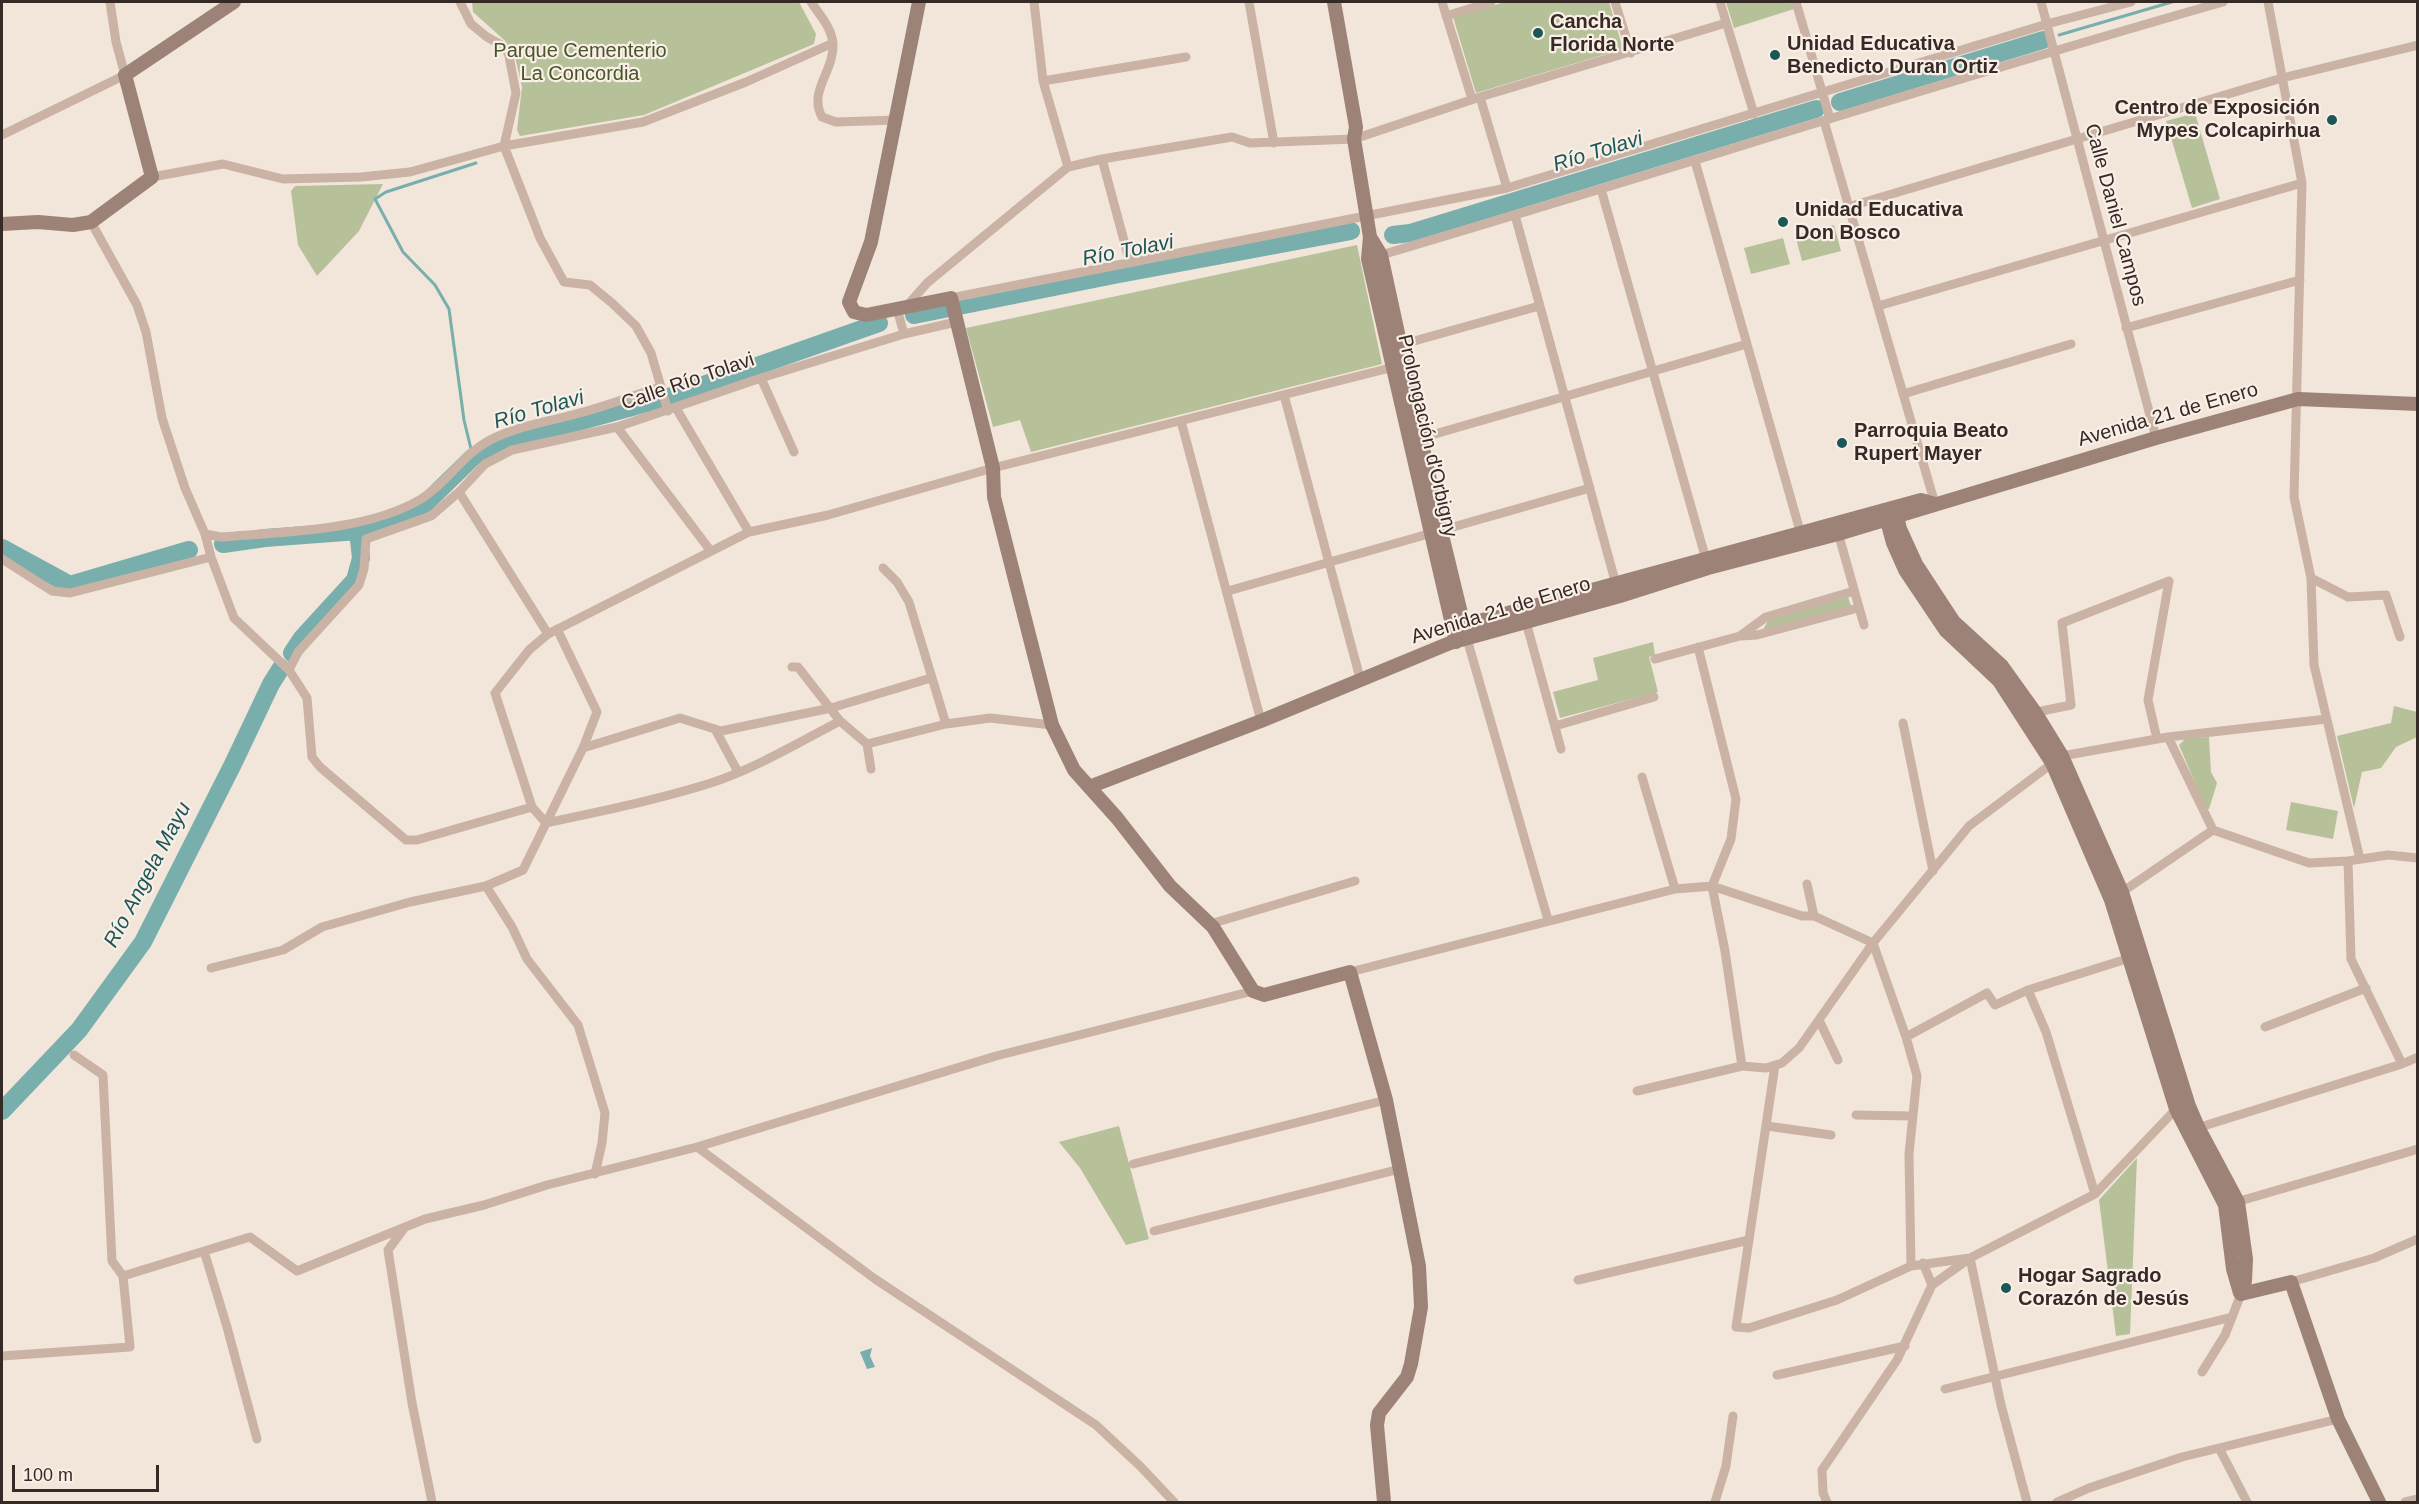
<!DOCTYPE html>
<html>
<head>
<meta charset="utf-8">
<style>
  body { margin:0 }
  #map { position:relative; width:2419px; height:1504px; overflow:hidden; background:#f2e5da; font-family:Helvetica,sans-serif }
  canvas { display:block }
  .frame { position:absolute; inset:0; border:3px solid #362a27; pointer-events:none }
  .scale { position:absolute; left:12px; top:1465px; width:147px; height:27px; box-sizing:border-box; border:3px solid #362a27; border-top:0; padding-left:8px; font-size:18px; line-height:21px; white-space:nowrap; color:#362a27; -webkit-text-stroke:4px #f9efe6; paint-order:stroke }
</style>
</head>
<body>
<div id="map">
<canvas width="2419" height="1504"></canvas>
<div class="frame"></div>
<div class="scale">100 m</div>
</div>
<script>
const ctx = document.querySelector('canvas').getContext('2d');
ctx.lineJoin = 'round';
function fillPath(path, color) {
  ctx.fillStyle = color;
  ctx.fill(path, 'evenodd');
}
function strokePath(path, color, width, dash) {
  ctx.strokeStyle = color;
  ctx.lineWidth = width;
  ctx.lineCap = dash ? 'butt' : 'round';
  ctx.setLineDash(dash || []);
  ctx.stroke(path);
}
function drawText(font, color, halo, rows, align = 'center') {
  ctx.font = font + ' Helvetica,sans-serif';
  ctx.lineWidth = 4.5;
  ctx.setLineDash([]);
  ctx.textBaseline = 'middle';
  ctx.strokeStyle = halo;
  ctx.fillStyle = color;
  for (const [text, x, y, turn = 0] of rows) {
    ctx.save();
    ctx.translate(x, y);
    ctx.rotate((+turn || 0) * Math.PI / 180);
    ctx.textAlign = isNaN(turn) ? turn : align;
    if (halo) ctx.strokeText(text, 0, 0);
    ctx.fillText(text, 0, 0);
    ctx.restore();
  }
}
fillPath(new Path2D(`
  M472,2H799L816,34L814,44L644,115L520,136L517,130L522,87L513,48L473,12Z
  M1505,2H1609L1623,49L1476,93L1453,17Z
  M1726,2H1791L1794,9L1734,28Z
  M2195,113L2220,199L2192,208L2166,121Z
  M383,184L359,231L317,276L298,245L291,191L295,186Z
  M1834,225L1841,251L1802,261L1795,235Z
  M1783,238L1790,264L1751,274L1744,248Z
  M1357,245L1382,364L1031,452L1020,420L993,427L966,328Z
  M1848,597L1851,606L1763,630L1768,620Z
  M1653,642L1655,655L1649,657L1658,692L1560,718L1553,692L1598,680L1593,658Z
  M2394,706L2417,712V737L2396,747L2381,768L2362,772L2354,808L2337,736L2391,723Z
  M2209,737L2211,772L2217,783L2209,809H2206L2179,745L2185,739Z
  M2291,802L2338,811L2333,839L2286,830Z
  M1119,1126L1149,1239L1126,1245L1080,1168L1059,1142Z
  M2137,1158L2130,1334L2116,1336L2099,1200Z`), '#b6c19a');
fillPath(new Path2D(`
  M872,1348L870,1356L875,1367L867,1369L860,1352Z`), '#78afad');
strokePath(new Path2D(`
  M2059,35L2172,2
  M471,449L464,420L449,309L435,285L403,252L375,199L386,192L476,163`), '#78afad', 3);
strokePath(new Path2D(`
  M1840,102L2043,40
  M1393,235L1410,233L1816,109
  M914,315L1114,275L1351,231
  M223,544L265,538L358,531L404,516L426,503L473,457L501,443L672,396L879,323
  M2,548L70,585L189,550
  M292,653L302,638L355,580L361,558L358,531
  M2,1111L79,1030L143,942L233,764L271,684L281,668`), '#78afad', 18);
strokePath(new Path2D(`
  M460,2L471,24L487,37L505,47L509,56L516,93L504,146L540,238L564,282L590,285L612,303L636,326L651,353L668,411
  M811,2C819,14 832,28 833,44C834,72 808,91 822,117L836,122L896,120
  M1249,2L1274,143
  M1442,2L1472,99
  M1615,2L1631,53
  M1720,2L1754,114
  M1796,2L1830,119
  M2041,2L2156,438
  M2268,2L2302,183L2294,497L2311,578L2314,665L2360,859
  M1446,16L1491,2
  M1043,81L1186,57
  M1480,97L1507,188
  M1824,121L1935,504
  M2,135L125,75L116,42L110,2
  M1102,159L1130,263
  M1695,161L1802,538
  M1068,167L1102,159L1232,137L1250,143L1354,139L1480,97L1726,23
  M152,177L223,164L283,179L361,177L410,172L504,146L643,122L746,82L833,43
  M1601,189L1707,563
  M1848,207L2282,78L2418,45
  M1515,215L1617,588
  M91,222L137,305L146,332L162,418L185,488L205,534L211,557L234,618L289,670L307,698L312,757L320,767L406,840H417L532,807
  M1381,255C1662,172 1941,82 2223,2
  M951,298L1507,188L2047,24L2131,2
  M1878,306L2302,183
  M906,307L927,283L1068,167L1043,81L1034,2
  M897,309L904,334
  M2126,328L2300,280
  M1400,345L1539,306
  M761,378L794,452
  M1903,394L2071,344
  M1284,395L1360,678
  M676,408L749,532
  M1181,421L1261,721
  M617,427L710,550
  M1421,438L1747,344
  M459,492L548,634
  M1837,529L1864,625
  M205,534L221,537C282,532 368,531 421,499C447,483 462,455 490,440C515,427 542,423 568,416C599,409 629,397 660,387
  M2,559L52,591L70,593L211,557
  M883,568L897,582L909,602L946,724
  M2311,578L2348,597L2386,595L2400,637
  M1228,591L1590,488
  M1526,622L1561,749
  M1740,636L1766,617L1854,591
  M1467,639L1548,920
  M1698,647L1736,799L1731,839L1712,886L1725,951L1742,1066
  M1655,659L1740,636L1757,635L1858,608
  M792,667H798L840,721L867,744L871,769
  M289,670L298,652L359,585L364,569L366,539L431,516L459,492L485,464L512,450L617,427L761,378L904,334L956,322
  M2032,713L2071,705L2062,623L2169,581
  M1903,723L1933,871
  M1555,726L1654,697
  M715,729L738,772
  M2168,737L2213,830
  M2157,739L2148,700L2169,581
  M867,744L946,724L990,718L1052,725
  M583,748L680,718L721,731L831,708L931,678
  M1642,777L1675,889
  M546,823L532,807L495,693L529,650L548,634L749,532L828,515L993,468L1398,366
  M546,823C601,811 657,800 711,783C756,768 798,743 840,721
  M2348,861L2351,959L2402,1064
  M1807,884L1814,916
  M486,886L512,927L527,959L578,1025L605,1113L602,1143L595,1174
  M2117,893L2122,892L2213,830L2309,863L2348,861L2388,855L2418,858
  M1210,924L1355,881
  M211,968L283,950L322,927L410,902L486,886L523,870L583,748L597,712L557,629
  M1350,972L1675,889L1712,886L1802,916H1814L1873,943L1906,1037L1917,1076L1909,1154L1911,1266
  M2028,990L2046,1032L2095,1194
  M1819,1020L1838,1060
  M2265,1027L2366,988
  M1906,1037L1987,993L1995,1005L2028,990L2133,957
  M1775,1065L1736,1327L1749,1328L1837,1300L1911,1266L1970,1258L2001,1405L2027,1502
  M1637,1091L1742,1066L1766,1068L1782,1063L1799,1048L1873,943L1969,826L2062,756L2168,737L2327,719
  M1856,1115L1912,1116
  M1767,1126L1831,1135
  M2194,1129L2402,1064L2418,1057
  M697,1147L996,1056L1253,991
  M1133,1164L1386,1100
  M2233,1203L2418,1149
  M405,1227L388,1250L412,1403L432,1502
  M1154,1231L1400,1169
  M204,1251L227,1327L257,1439
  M123,1276L250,1237L297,1271L425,1219L484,1205L547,1185L697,1147L875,1279L1096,1425L1140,1466L1174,1502
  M1578,1280L1749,1240
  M2291,1282L2374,1258L2418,1239
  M1932,1285L1970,1258L2095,1194L2176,1109L2181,1108
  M2,1356L130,1347L123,1276L112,1261L103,1075L74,1055
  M2202,1372L2225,1335L2241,1294
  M1777,1375L1905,1346
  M1945,1389L2232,1317
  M2219,1448L2247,1502
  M1715,1502L1726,1466L1733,1416
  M1827,1502L1823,1493L1822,1470L1897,1360L1932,1285L1923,1263
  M2057,1502L2089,1488L2182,1457L2338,1419
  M2405,1502L2418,1499`), '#cab3a5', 9);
strokePath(new Path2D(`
  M919,2L871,242L849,302L854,312L866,315L951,298L993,468L994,497L1052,725L1074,770L1117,818L1170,886L1213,927L1253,991L1264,995L1350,972L1386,1100L1419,1266L1421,1307L1411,1364L1407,1377L1379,1413L1377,1425L1384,1502
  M1334,2L1356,127L1354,139L1370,237L1368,259L1456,642
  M2,224L38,222L73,225L91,222L152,177L125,75L234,2
  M1370,237L1381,255L1441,531L1466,634
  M1895,507L1900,529L1916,564L1954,622L2002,666L2035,712L2062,756L2122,892L2189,1106L2198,1127L2238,1202L2246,1259L2245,1281L2241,1294
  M1884,510L1893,543L1905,570L1946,631L1999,681L2052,763L2111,900L2176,1109L2225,1205L2233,1269L2240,1293
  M1453,628L1921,500L1935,504
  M1089,787L1261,721L1450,643L1620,596L1708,568L1838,534L2156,438L2298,399L2418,404
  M2241,1294L2291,1282L2338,1419L2379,1502`), '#9d8277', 14);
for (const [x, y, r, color] of [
  [1538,33,6,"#1c5757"],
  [1775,55,6,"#1c5757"],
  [2332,120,6,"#1c5757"],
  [1783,222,6,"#1c5757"],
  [1842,443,6,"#1c5757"],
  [2006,1288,6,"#1c5757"]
]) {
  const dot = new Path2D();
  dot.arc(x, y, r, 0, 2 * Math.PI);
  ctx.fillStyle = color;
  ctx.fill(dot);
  strokePath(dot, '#f9efe6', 2);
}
drawText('bold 20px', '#362a27', '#f9efe6', [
  ["Cancha",1550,22],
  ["Florida Norte",1550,45],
  ["Unidad Educativa",1787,44],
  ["Benedicto Duran Ortiz",1787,67],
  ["Centro de Exposición",2320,108,"right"],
  ["Mypes Colcapirhua",2320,131,"right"],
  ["Unidad Educativa",1795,210],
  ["Don Bosco",1795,233],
  ["Parroquia Beato",1854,431],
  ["Rupert Mayer",1854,454],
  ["Hogar Sagrado",2018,1276],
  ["Corazón de Jesús",2018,1299]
], 'left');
drawText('20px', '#48542a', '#f9efe6', [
  ["Parque Cementerio",580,51],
  ["La Concordia",580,74]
]);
drawText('20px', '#362a27', '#f9efe6', [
  ["Calle Daniel Campos",2115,215,75],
  ["Calle Río Tolavi",688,382,-19],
  ["Avenida 21 de Enero",2168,415,-16],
  ["Prolongación d'Orbigny",1427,436,77],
  ["Avenida 21 de Enero",1501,611,-17]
]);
drawText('italic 21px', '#1c5757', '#f9efe6', [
  ["Río Tolavi",1598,152,-17],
  ["Río Tolavi",1128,251,-11],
  ["Río Tolavi",539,410,-16],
  ["Río Angela Mayu",148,875,-62]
]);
</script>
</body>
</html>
